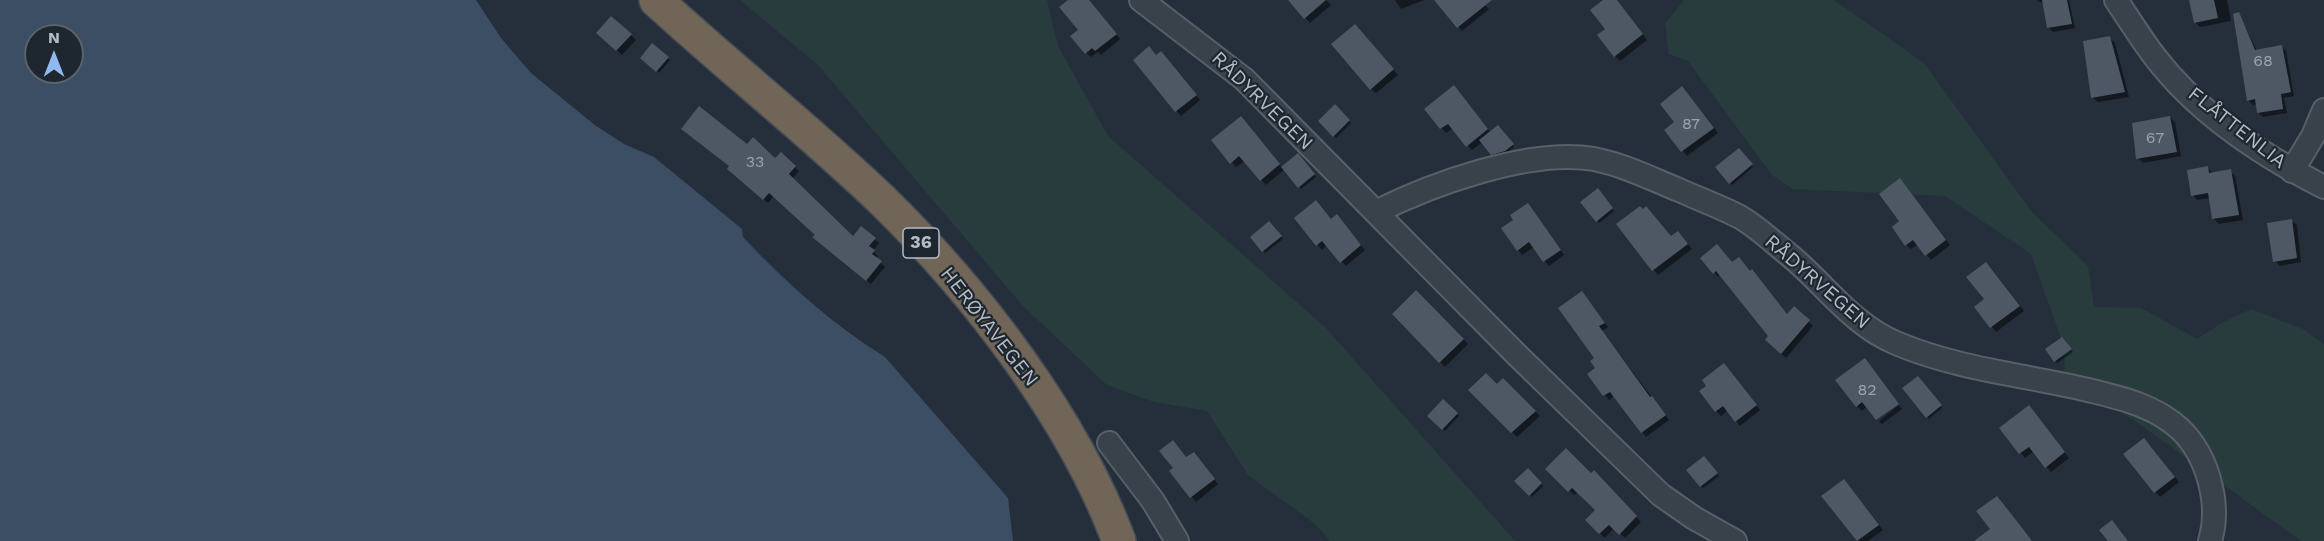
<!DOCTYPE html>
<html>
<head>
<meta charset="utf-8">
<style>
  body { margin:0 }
  #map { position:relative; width:2324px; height:541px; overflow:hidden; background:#252f3b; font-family:"Work Sans",sans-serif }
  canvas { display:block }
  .north { position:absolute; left:24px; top:24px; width:60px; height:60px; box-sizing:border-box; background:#1e2630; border:2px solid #5a626c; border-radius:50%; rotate:0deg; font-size:16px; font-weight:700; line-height:24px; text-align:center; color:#b4bcc6 }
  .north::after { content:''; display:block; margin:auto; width:21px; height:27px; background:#90b9f0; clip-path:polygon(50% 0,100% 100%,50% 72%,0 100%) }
</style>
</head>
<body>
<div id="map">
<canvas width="2324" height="541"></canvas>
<div class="north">N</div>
</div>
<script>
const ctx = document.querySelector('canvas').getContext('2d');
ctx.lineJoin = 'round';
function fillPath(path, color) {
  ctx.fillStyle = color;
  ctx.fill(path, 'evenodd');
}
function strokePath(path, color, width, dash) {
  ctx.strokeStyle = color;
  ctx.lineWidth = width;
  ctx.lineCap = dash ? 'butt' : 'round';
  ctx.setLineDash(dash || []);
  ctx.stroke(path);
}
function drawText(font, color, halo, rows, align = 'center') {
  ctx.font = font + ' "Work Sans",sans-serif';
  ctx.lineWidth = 4.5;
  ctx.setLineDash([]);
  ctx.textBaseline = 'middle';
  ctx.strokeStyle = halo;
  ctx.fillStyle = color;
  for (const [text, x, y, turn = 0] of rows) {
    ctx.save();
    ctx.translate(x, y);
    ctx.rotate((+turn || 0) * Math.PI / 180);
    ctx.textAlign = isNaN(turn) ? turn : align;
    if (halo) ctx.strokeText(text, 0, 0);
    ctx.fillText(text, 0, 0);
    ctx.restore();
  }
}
fillPath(new Path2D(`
  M740,0H1047L1058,46L1108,136L1325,327L1515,541H1330L1315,524L1248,475L1207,411L1154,402L1107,385L1023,306L818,65Z
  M1684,0H1834L1924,63L2032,212L2088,266L2094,307L2141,308L2197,339L2220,324L2251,309L2303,329L2324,344V541H2301L2144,427L2065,377L2064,347L2031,254L1945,196L1793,189L1772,175L1688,61L1669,54L1665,24Z`), '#283c3d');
fillPath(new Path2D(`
  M0,0H476L501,38L531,73L596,126L624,144L654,157L742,229L743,237C785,282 832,324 885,357L1008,498L1013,541H0ZM36,36H72V72H36Z`), '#3c4e63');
fillPath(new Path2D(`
  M1070,0H1088L1120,39L1101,55L1098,52L1091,57L1086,53Z
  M1290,0H1326L1331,5L1310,23Z
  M1395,0H1424L1401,9Z
  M1436,0H1481L1489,9L1462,31Z
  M1605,0H1617L1647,40L1620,61L1615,56L1607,29Z
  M2037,0H2069L2075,28L2053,32L2048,27L2044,4Z
  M2191,0H2227L2231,21L2200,27L2195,22Z
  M2239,14L2257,51L2282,47L2286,51L2294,96L2284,98L2287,113L2263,117L2259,113L2257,104L2253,105L2248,100Z
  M1359,31L1398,75L1376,93L1371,89Z
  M631,35L636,40L622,55L603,38Z
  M2110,38L2115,43L2129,97L2098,102L2093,98Z
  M652,45L670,60L659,73L642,58Z
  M1157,57L1166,58L1200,100L1181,116L1135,60Z
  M1458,92L1491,133L1498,127L1514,147L1507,153L1495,156L1483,142L1472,150L1453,128L1446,133L1426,109Z
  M1687,93L1718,133L1687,156L1666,130L1676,122Z
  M1335,106L1351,123L1336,138L1320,121Z
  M2170,117L2175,122L2181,156L2143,163L2138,158Z
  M1245,123L1282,168L1297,155L1316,177L1301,189L1285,169L1266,185L1245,161L1236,167L1213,141Z
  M747,146L776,160L781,154L799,171L792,179L853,239H875L879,243L873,251L878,256L876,259L885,267L871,284L818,241L817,235L774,196L768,203L733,173Z
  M1739,150L1753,167L1732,185L1717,167Z
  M2208,168L2213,173L2230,171L2235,176L2243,220L2219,224L2214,219L2210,198L2197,200L2193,195Z
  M1904,185L1950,245L1931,260L1918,244L1911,249L1907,245L1902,221Z
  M1598,190L1614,211L1599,223L1582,202Z
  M1528,205L1564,255L1549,266L1534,247L1522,255L1518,250L1516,220Z
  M1296,218L1341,221L1365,250L1346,266L1327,245L1322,250Z
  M2292,221L2297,225L2301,262L2280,266L2275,261Z
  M1269,223L1283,239L1265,253L1252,237Z
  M1618,225L1671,238L1682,237L1692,249L1658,275Z
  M1702,258L1732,264L1788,315L1794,308L1813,326L1786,358L1771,344L1770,336L1721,274L1718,277Z
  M1991,268L2024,311L1996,332L1976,307L1986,300Z
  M1416,292L1468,344L1445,367L1394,314Z
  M1586,297L1608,327L1602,331L1669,420L1646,437L1615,395L1609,400L1589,374L1597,368Z
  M2064,340L2073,352L2057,363L2047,350Z
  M1869,365L1867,406L1862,411L1857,406Z
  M1729,370L1760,410L1740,426L1728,410L1721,416L1716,411Z
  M1918,378L1942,408L1929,419L1904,389Z
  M1503,380L1540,416L1517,437L1470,390L1497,386Z
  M1443,401L1459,416L1445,431L1429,416Z
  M1899,405L1902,409L1882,424L1879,421Z
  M2033,412L2069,458L2051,472L2034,451L2025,458L2001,428Z
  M2149,444L2179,482L2160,497L2125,455Z
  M1198,458L1218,484L1196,502L1171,471L1187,459Z
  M1704,458L1719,476L1703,488L1701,486Z
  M1548,469L1591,475L1594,472L1641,522L1625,538L1614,528L1605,538L1587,520L1597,510L1578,492L1574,495Z
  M1528,470L1543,486L1532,497L1516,481Z
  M1848,485L1883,530L1868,541H1858L1823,496Z`), '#0007');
fillPath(new Path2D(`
  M1068,0H1089L1117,34L1095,51L1092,48L1085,54L1070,36L1078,30L1059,7Z
  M1288,0H1326L1304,19Z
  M1434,0H1492L1457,28Z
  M1603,0H1617L1643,34L1614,57L1597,35L1605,29L1590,10Z
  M2042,0H2067L2072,24L2047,28Z
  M2189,0H2214L2218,18L2194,23Z
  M2239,12L2255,50L2282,45L2291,92L2281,94L2283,109L2257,113L2255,99L2247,101L2233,14Z
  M611,16L632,34L616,51L596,33Z
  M1355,24L1394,69L1370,90L1331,44Z
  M2110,36L2125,92L2091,98L2083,41Z
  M652,43L669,57L656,72L640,58Z
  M1149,46L1156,55L1161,51L1197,95L1175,112L1133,60Z
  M1454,85L1488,129L1466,147L1448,124L1440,129L1424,109Z
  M1682,86L1714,128L1681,152L1664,130L1674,122L1660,104Z
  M1335,104L1350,120L1333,137L1318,121Z
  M699,106L747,144L753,137L775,158L781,152L796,166L789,174L853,236L861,226L876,238L869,246L875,250L872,254L882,261L866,281L812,237L815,235L769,193L763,200L727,169L729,166L681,129Z
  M1241,116L1280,164L1260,181L1239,156L1230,164L1211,140Z
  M2170,116L2177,152L2136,159L2132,123Z
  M1498,125L1514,144L1505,151L1491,155L1479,140Z
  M1739,148L1753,164L1729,184L1715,167Z
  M1298,153L1315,174L1298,188L1281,167Z
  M2208,166L2209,173L2231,169L2239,215L2212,219L2208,193L2191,196L2187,170Z
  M1900,178L1946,240L1925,256L1913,240L1905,246L1892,227L1899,221L1879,194Z
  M1598,188L1613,208L1596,222L1580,202Z
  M1316,200L1331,219L1337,214L1361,245L1340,263L1322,241L1316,246L1294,218Z
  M1528,203L1561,250L1543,262L1529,242L1517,251L1501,228L1513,220L1510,215Z
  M1640,206L1643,209L1646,206L1671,236L1678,231L1688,244L1652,271L1616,224Z
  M2292,219L2297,258L2273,262L2267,223Z
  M1269,221L1282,236L1262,252L1250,237Z
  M1717,244L1732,262L1739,257L1750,271L1752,269L1787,314L1794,306L1810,320L1781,354L1765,340L1768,336L1716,271L1713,274L1700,258Z
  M1986,262L2020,306L1990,328L1974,307L1984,299L1966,277Z
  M1416,290L1464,339L1439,363L1392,314Z
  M1582,291L1605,323L1599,326L1650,397L1652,396L1666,415L1641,433L1610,392L1603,396L1587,374L1595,368L1590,361L1594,358L1558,308Z
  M2062,337L2072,349L2054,362L2045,349Z
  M1865,358L1899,404L1876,420L1862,402L1856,407L1835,380Z
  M1724,363L1757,405L1735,422L1723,406L1715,412L1699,391L1706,386L1702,380Z
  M1486,373L1497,384L1503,378L1536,411L1511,433L1468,390Z
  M1918,376L1942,405L1926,418L1902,388Z
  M1443,399L1458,413L1442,430L1427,416Z
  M2029,405L2065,452L2045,468L2029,447L2019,454L1999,428Z
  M2144,438L2175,477L2154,493L2123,454Z
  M1173,440L1186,457L1194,452L1215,479L1190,498L1169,471L1173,468L1159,451Z
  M1566,448L1591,473L1594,470L1637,516L1619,535L1609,525L1599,534L1585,520L1595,510L1572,488L1568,492L1545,469Z
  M1704,456L1718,473L1700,487L1686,470Z
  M1528,468L1542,483L1529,496L1514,481Z
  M1844,479L1879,525L1857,541L1821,496Z
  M1997,496L2023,529L2032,541H1974L1990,529L1976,511Z
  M2112,520L2128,541H2108L2099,530Z`), '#4e5865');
const street = new Path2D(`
  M1141,0L1244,79L1517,355L1661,495L1694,518L1735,541
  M2116,0C2129,19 2141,39 2155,57C2197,112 2263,156 2324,187
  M2292,171L2313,136L2324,110
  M1376,212C1432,184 1531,148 1594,159C1624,165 1652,179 1679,190C1699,199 1721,207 1740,217C1756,226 1773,242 1788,254C1824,283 1852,325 1896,343C1957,369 2025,375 2088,390C2120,398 2154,405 2180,429C2208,456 2221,504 2210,541
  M1109,443L1153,501L1177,541`);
const highway = new Path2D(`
  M656,0C730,68 810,131 883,201C976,292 1073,418 1119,541`);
strokePath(street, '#575f69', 26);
strokePath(highway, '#444c56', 36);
strokePath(street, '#39414b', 22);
strokePath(highway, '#706556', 33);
drawText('16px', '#9aa3ae', null, [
  ["68",2263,61],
  ["87",1691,124],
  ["67",2155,138],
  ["33",755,162],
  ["82",1867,390]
]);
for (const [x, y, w] of [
  [921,243,36]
]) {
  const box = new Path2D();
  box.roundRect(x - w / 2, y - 15, w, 30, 4.5);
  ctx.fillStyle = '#1e2630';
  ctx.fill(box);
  strokePath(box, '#b4bcc6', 1.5);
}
drawText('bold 18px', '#b4bcc6', null, [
  ["36",921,243]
]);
drawText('20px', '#b4bcc6', '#1e2630', [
  ["RÅDYRVEGEN",1262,101,44],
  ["FLÅTTENLIA",2237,128,38],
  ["RÅDYRVEGEN",1817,282,41],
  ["HERØYAVEGEN",989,327,52]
]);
</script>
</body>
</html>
